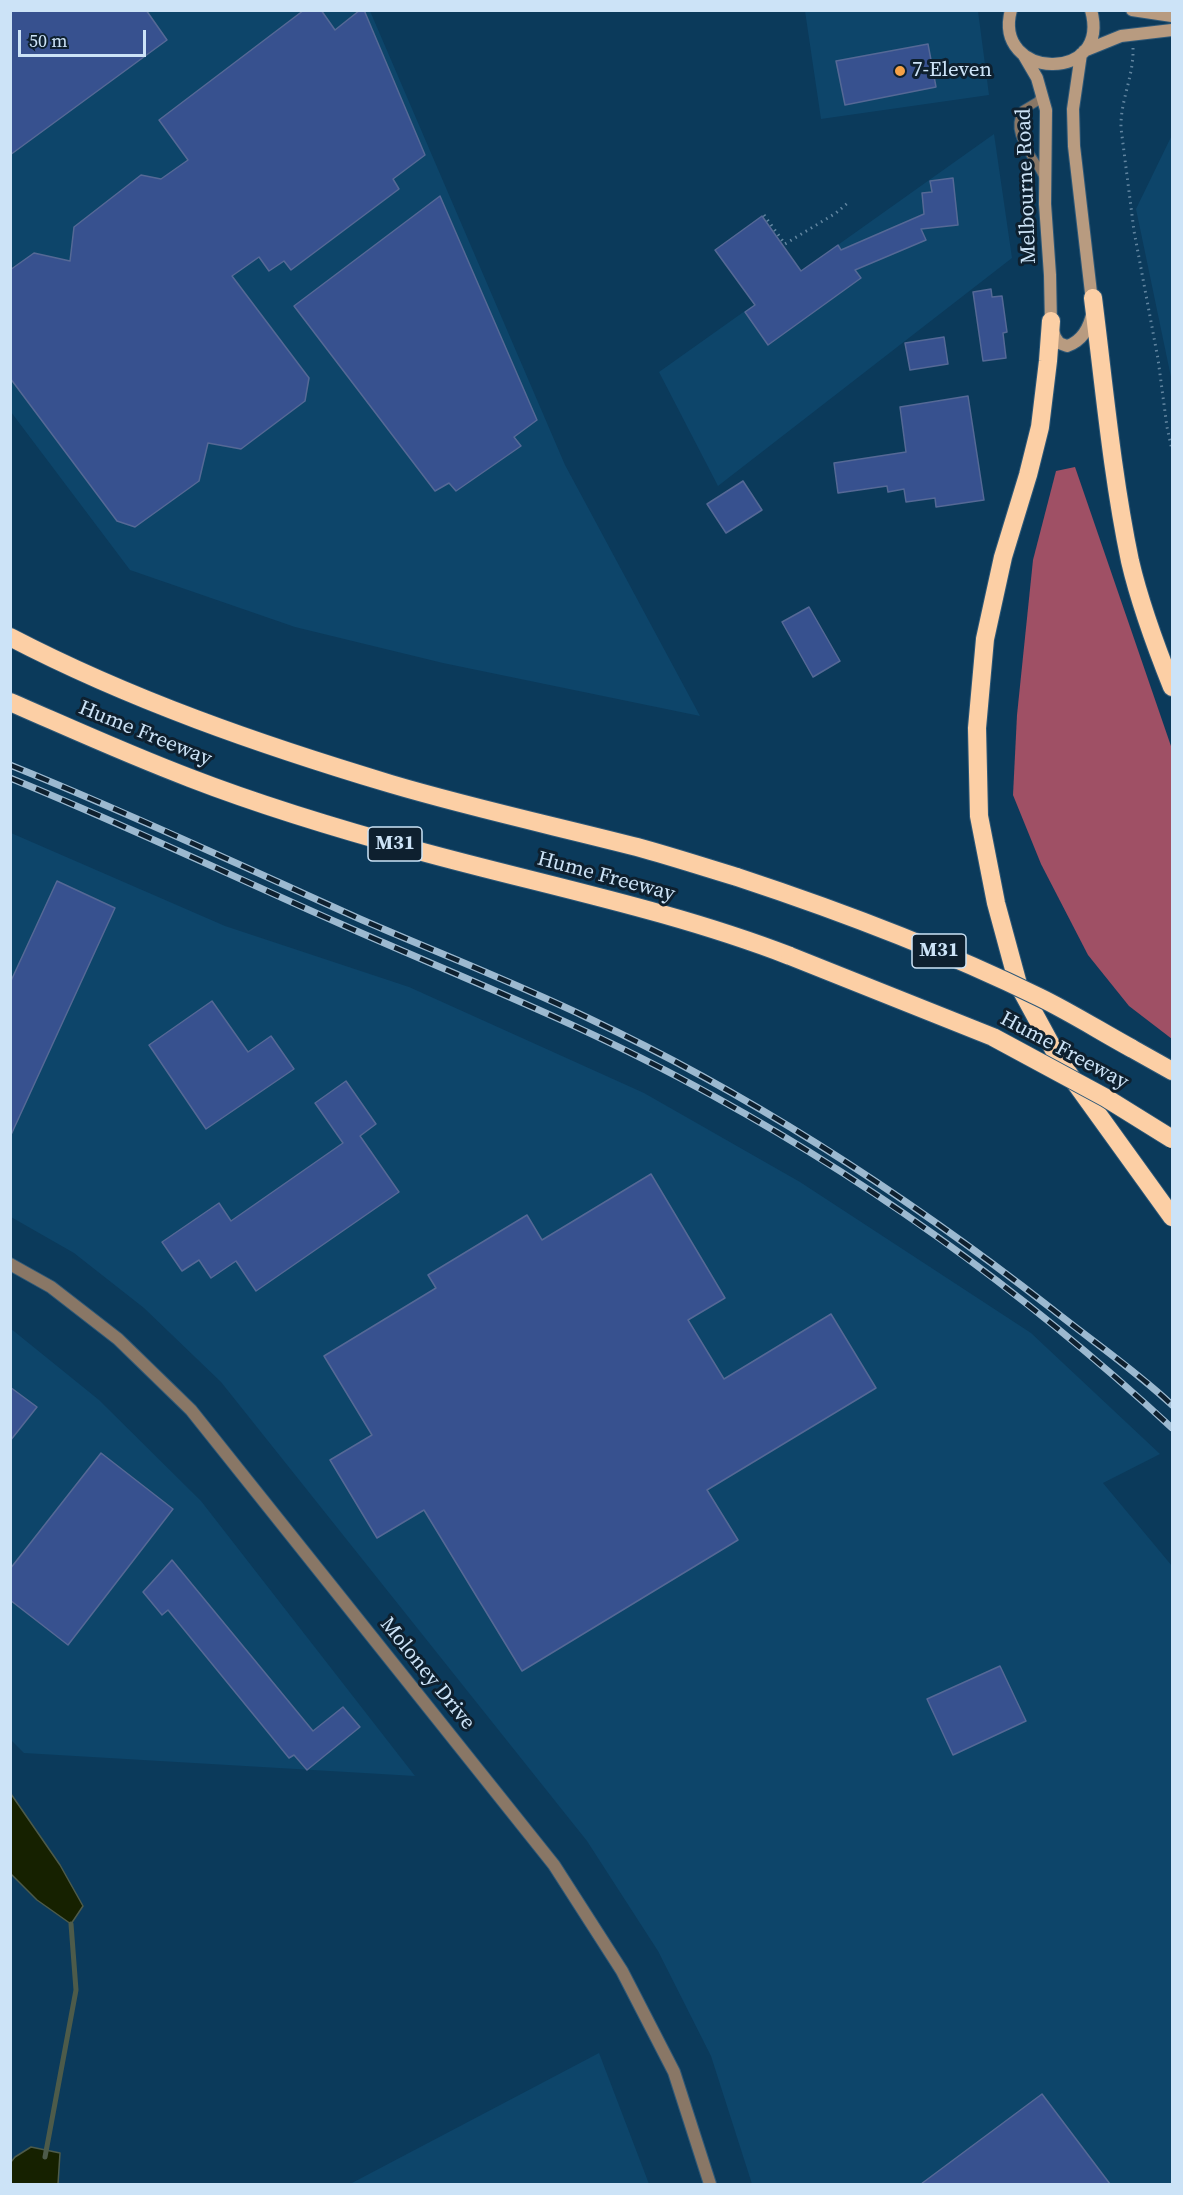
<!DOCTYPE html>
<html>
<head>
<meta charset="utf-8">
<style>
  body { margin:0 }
  #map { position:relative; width:1183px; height:2195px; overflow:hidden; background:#0b3a5b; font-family:"Source Serif 4",serif }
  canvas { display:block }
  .frame { position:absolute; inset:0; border:12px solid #cce3f7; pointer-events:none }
  .scale { position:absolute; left:18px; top:30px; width:128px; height:27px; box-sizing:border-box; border:3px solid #cce3f7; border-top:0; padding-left:8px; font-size:18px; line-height:21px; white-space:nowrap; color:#cce3f7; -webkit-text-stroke:4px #0e202f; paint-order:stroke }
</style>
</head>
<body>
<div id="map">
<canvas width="1183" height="2195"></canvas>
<div class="frame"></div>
<div class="scale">50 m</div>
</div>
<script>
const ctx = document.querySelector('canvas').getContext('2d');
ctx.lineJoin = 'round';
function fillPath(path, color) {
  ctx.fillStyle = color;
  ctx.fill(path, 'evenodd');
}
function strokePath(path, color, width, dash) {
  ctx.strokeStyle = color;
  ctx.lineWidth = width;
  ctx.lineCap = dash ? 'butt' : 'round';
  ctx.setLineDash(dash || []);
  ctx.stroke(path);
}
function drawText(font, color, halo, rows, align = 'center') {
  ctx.font = font + ' "Source Serif 4",serif';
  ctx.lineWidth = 6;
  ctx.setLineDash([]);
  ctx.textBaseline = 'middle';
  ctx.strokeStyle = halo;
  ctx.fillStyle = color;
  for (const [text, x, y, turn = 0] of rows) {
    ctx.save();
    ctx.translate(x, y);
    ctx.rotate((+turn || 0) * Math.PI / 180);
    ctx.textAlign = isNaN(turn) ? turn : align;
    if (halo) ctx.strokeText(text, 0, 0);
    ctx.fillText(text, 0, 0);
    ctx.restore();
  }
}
fillPath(new Path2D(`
  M11,11H370L565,465L700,716L443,663L295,627L130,570L11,412Z
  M805,11H978L989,95L821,119Z
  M994,134L1012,258L718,486L659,372Z
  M1172,135V382L1136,209Z
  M11,833L225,926L409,987L644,1093L800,1182L1031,1333L1160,1454L1103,1483L1172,1566V2184H752L711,2056L658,1951L587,1841L221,1382L144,1308L74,1253L11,1217Z
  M10,1328L99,1400L201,1501L415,1776L24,1753L11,1740Z
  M599,2053L649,2184H350Z`), '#0d456a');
fillPath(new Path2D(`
  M1075,467L1172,749V1039L1129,1006L1088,955L1041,864L1013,795L1017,715L1033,560L1056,471Z`), '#9f5065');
const water = new Path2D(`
  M11,1794L60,1865L83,1906L71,1924L37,1900L11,1874Z
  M31,2147L60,2153L58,2184H11V2162L15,2157Z`);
fillPath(water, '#162100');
strokePath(water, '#4d5b4a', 1.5);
strokePath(new Path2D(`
  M45,2157L76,1990L71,1924`), '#4d5b4a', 5);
const building = new Path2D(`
  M10,10H146L167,40L10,155Z
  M304,10H321L335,30L360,10H364L425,155L393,179L399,189L291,270L284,261L269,271L259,257L232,276L309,378L305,401L241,449L208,443L199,481L135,527L117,521L10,378V270L34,253L70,261L74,227L141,175L161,179L188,160L159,120Z
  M928,44L936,87L845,105L836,61Z
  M953,178L958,225L921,229L926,240L855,270L861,278L768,345L745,312L755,305L715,250L762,216L801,271L838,245L841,250L924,214L922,193L932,192L930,181Z
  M440,196L537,420L514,437L521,446L456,491L449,483L435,491L294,306Z
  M991,289L992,297L1002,296L1007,332L1003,333L1006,358L983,361L973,292Z
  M944,337L948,364L910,370L905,343Z
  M968,396L984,500L936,507L935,498L906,502L904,489L888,492L887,486L838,493L834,463L906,452L900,407Z
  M743,481L762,510L726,533L707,504Z
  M809,607L840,661L813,677L782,622Z
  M57,881L115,908L10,1137V983Z
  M212,1001L248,1052L271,1036L294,1069L206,1129L149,1045Z
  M346,1081L376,1124L360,1136L399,1192L256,1291L236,1261L211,1278L199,1260L182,1271L162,1242L219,1203L231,1221L343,1143L315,1103Z
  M651,1174L725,1298L688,1320L724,1379L831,1314L876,1388L707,1490L738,1540L522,1671L424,1510L377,1538L330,1460L372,1435L324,1356L436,1288L428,1275L527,1215L542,1240Z
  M10,1387L37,1407L10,1441Z
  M101,1453L173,1509L68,1645L10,1600V1569Z
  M172,1560L313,1731L343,1707L360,1727L307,1770L294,1755L289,1758L168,1610L162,1615L143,1592Z
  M1000,1666L1026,1721L953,1755L927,1699Z
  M1042,2094L1110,2184H921Z`);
fillPath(building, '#37518f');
strokePath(building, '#556996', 1.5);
const lane = new Path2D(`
  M1042,93L1038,101L1023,110C1008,134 1034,155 1043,176`);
const street = new Path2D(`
  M10,1264L51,1287L118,1339L191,1410L554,1865L622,1971L674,2072L710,2184`);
const secondary = new Path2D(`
  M1011,10C992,80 1112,84 1091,10
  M1132,10L1172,16
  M1084,51L1121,36L1172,30
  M1023,54L1037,78L1046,110L1045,204L1050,275L1051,325L1055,337L1059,343L1067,346C1083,341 1090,326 1093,310L1074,146L1073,109L1081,54`);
const highway = new Path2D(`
  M1093,298C1104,385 1112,475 1130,561C1140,604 1156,647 1172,687
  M1051,321L1048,361L1040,427L1028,475L1003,557L985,639L977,728L979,816L996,903L1018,984L1061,1063L1172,1217
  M10,637C131,700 261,745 391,784C472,808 555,826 637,847C670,856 704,867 737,877
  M10,702C70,728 129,755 190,778C265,807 342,830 419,851C543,885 671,910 790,956
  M1131,1048L1172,1071`);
strokePath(lane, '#2e5877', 10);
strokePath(street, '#2e5877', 14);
strokePath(secondary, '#2e5877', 14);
strokePath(highway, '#2e5877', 20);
strokePath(new Path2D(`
  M1133,48C1134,76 1120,101 1121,128L1134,231L1158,359L1167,427L1172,450
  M764,215L785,244L836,213L850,201`), '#6185a0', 3, [1.5, 4.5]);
strokePath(lane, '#897766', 8);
strokePath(street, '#897766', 12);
strokePath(secondary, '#b89b80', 12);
strokePath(highway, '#fccfa5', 18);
const rail = new Path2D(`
  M10,765C129,813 244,867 360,919C436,952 513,982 588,1018C754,1096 907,1196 1052,1309C1092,1341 1135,1370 1172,1405
  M10,778C123,824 232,876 343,925C456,975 571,1020 680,1078C858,1172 1025,1292 1172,1428`);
strokePath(rail, '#9cb9d0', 7);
strokePath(rail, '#0e202f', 4.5, [14]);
const highwayBridge = new Path2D(`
  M737,877C840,911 941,949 1039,997C1070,1012 1100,1031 1131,1048
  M790,956L993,1037L1106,1098L1172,1139`);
strokePath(highwayBridge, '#2e5877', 20, []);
strokePath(highwayBridge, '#fccfa5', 18);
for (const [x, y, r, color] of [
  [900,71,6,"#f6a247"]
]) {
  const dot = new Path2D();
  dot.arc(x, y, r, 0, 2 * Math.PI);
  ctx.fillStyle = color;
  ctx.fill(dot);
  strokePath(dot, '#0e202f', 2);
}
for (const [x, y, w] of [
  [395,844,54],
  [939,951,54]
]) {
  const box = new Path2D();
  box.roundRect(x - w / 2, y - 17, w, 34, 4.5);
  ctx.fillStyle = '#0e202f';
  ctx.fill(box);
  strokePath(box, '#cce3f7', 1.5);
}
drawText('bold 20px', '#cce3f7', null, [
  ["M31",395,844],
  ["M31",939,951]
]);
drawText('21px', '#cce3f7', '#0e202f', [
  ["7-Eleven",912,71]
], 'left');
drawText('21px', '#cce3f7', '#0e202f', [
  ["Melbourne Road",1027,186,-92],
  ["Hume Freeway",145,734,22],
  ["Hume Freeway",606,877,15],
  ["Hume Freeway",1064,1051,28],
  ["Moloney Drive",427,1674,51]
]);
</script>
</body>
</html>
